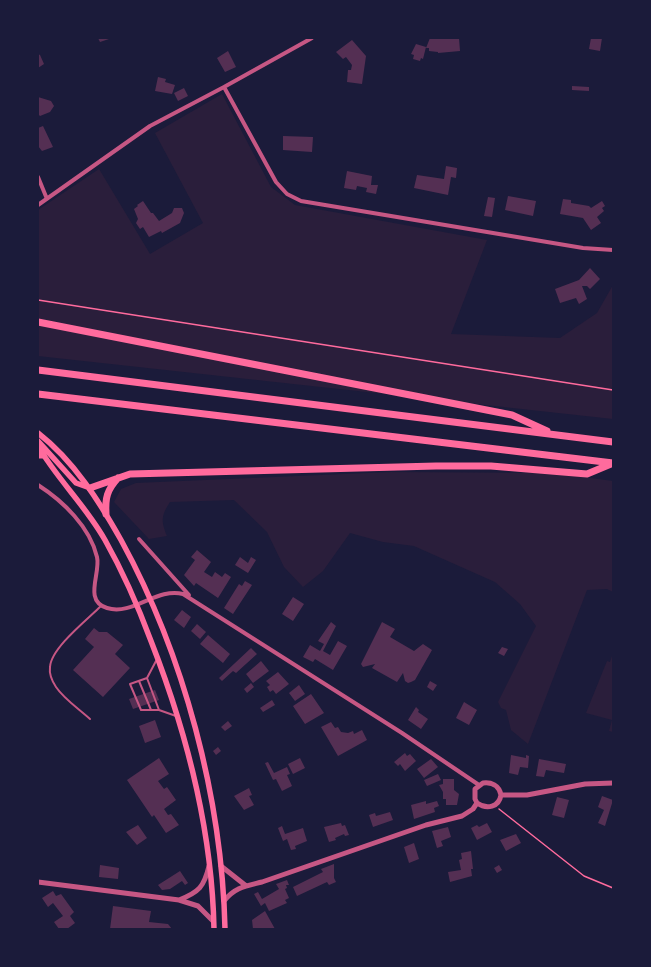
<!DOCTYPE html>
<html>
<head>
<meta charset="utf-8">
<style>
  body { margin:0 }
  #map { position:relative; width:651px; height:967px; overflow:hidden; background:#1b1b3a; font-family:"Archivo Narrow",sans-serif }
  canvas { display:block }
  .frame { position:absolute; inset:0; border:39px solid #1b1b3a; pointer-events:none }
</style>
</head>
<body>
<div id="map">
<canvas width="651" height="967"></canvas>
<div class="frame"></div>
</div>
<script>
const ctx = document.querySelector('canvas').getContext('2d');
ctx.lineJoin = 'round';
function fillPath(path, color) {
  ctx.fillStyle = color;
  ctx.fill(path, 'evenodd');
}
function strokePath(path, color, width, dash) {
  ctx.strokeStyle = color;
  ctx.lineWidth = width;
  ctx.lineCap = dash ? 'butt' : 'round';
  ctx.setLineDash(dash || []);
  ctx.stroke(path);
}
fillPath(new Path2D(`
  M222,94L271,187L295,205L487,240L451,334L560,338L597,313L613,285V419L38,356V210L99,169L150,254L203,223L155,133Z
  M391,472L553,473L613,481V592L607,589L587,590L528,744L511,730L506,710L501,708L498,702L536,626L520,604L495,582L414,546L383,542L350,533L323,571L303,587L284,567L267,532L234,500L170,502C161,516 161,521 167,536L149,539L114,502L121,489L136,483Z
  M613,653V732L609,731L612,720L586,713L607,661L610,662Z`), '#2a1e3b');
fillPath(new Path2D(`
  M98,38H112L100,42Z
  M430,38H459L460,51L438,53V52L429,51V48H426Z
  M591,38H602L600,51L589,49Z
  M352,40L366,56L362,84L347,82L348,70H351L352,65L346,57L343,59L336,52Z
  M416,44L426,47L423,59L421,58L420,61L413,59L414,55L411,54Z
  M228,51L236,67L225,72L217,58Z
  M38,54L40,55L44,64L38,68Z
  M158,77L166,79L165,82L175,85L172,94L155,91Z
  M572,86L589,87V91L572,90Z
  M184,88L188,96L178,101L174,93Z
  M38,97L51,101L54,106L50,112L40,116L38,114Z
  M43,126L53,147L42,151L38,146V128Z
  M283,136L313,137L312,152L283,150Z
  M446,166L457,168L456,178L451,177L448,195L414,188L417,175L444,179Z
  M347,171L372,176L371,185H378L376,194L366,192L367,188L357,186L356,190L344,188Z
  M508,196L536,201L533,216L505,210Z
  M488,197L495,198L492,217L484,216Z
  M563,199L571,200V203L589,206L591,208L602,201L605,206L602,208L604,211L597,217L601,223L591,230L583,218L560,214Z
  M143,201L151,213H153L159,221L172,213L174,208H182L184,213L180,223L162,233L161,231L149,237L143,227L140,229L136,223L138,219L134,209L138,206L137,205Z
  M590,268L600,279L590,289L587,286H582L587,299L579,304L576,298L560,303L555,289L579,280Z
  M197,550L211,562L204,572L212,577L215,572L222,577L225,573L231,577L218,598L196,583L194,586L184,575L195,560L191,557Z
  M240,557L248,563L251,557L256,560L248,573L235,565Z
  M245,581L252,585L233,614L224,608L239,584L242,586Z
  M293,597L304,604L293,621L282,614Z
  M182,610L191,617L184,628L174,620Z
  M331,622L336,626L323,651L330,655L338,641L347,646L333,670L315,659L313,662L303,657L310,645L320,651L324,644L318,641Z
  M382,622L395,629L390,637L414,651L423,644L432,650L415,680L411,682L408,683L405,681L403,673L397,682L372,668L375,664L363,667L361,664Z
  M197,624L206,632L200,639L191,631Z
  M94,628L99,632H107L123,645L115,654L130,668L103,697L73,670L94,647L85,639Z
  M208,635L230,654L223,663L200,644Z
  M502,647L508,649L504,656L498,653Z
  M251,648L257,654L236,673L233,671L222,681L219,678Z
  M261,661L269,671L253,683L246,674Z
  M278,672L289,684L276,694L273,690L270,692L267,687L270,685L266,681Z
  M430,681L437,685L433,691L427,687Z
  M251,683L254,687L247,693L244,689Z
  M299,685L305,694L295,701L289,693Z
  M155,690L159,700L133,709L129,699Z
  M311,694L324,713L305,724L293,706Z
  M272,700L275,705L263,712L260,708Z
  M464,702L477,710L469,725L456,718Z
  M416,707L419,710L418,712L428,719L421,729L408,720Z
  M155,720L161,737L145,743L139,726Z
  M228,721L232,726L225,731L221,727Z
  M331,722L335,728L338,727L341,732L348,733L353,731L354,734L362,730L367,740L338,756L321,727Z
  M218,747L221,751L216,755L213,751Z
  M405,753L407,756L410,754L416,761L405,771L400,764L398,766L394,762Z
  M511,755L526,758V755L529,756L528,768L520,767L518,775L509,773Z
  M159,758L169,774L158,781L164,789L167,787L176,800L164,809L168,815L171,814L179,825L166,833L154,815L152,817L127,780Z
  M300,758L305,768L293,774L288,764Z
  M431,759L438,767L424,778L417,769Z
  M539,759L566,764L564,773L546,770L544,777L536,776Z
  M268,762L274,773L287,767L290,774L287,775L292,786L282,791L276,779L273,780L265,763Z
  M438,774L441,780L427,786L424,780Z
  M443,779H454V790L459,794L457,805H446V799H443V792L439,785L443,784Z
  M249,788L252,795L249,796L254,805L244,810L234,796Z
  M602,796L613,800L605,826L598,823L604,810L598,807Z
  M557,797L569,800L564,818L552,815Z
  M426,801V804L437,801L439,806L434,808L435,812L414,819L411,805Z
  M390,812L393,820L373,827L369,815L375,813L376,816Z
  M341,823L342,826L345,825L349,835L345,836L344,834L335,838L336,840L329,842L324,827Z
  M487,823L492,832L477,840L471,828L477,825L479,827Z
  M138,825L147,838L137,845L126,832Z
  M282,826L285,834L303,828L307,841L295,846L296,849L291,850L287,839L283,841L278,828Z
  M448,827L451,837L441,841L443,846L437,848L432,831Z
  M516,834L521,843L506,851L500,840Z
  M414,843L419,859L409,863L404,847Z
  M471,851L473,869H471L472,876L450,882L448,872L461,870L459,860L462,859L461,853Z
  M334,864V878L336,882L329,885L327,882L297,896L293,887L323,872L321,869Z
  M100,865L119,868L118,879L99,877Z
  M499,865L502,870L497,873L494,868Z
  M180,871L188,883L185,885L182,881L170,889L162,890L158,885Z
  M287,880L289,885H286L287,888L285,889L289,898L285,900L287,903L269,911L265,903L261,906L254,894L258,892L262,899L279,889L276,884Z
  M53,891L56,896L61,894L74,912L70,916L75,923L67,929H59L54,922L63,916L53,903L48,907L42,898Z
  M113,906L151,911L149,922L168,924L172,929H110Z
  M265,911L275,929H253L252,920Z`), '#542f53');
strokePath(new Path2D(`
  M38,300L613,390
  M499,809L584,876L613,888`), '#ff6b9d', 1.5);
strokePath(new Path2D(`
  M156,661L147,678L159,710L176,716
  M147,678L130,684L141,710H159
  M139,681L151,710
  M90,719C79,709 64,699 56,687C52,681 49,674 50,667C51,648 88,619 101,606`), '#c65784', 2);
strokePath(new Path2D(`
  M224,87L276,182L287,194L301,201L583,248L613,250
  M38,177L47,199
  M38,205L150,126L224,87L312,38
  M38,485C63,501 90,527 97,557C101,573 83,601 107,608C133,616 157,587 183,594L402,733L479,785
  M139,539L189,595`), '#c65784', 4);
strokePath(new Path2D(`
  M501,795H527L585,784L613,783
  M477,803L475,799V789L483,783C491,782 499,785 501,795
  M477,803C487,810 499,807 501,795
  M221,866L245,885
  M38,882L179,900L198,906L213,921
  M179,900C199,892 204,887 209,866
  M224,901C235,887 246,886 262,882L426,825L462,816L473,809L477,803`), '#c65784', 5);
strokePath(new Path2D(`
  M38,433C74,461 99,501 121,540C184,655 222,798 225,929
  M38,441L76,483L90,488
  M38,446C57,479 86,506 105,540C123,572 138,606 151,641C187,733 212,830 214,929`), '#ff6b9d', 5.5);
strokePath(new Path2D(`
  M38,322L512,415L547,431
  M38,370L613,442
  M38,394L613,463
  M38,455H43
  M90,488L130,474L436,466H491L587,474L611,464
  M106,514C105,498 107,490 118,478`), '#ff6b9d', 7);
</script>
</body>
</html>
